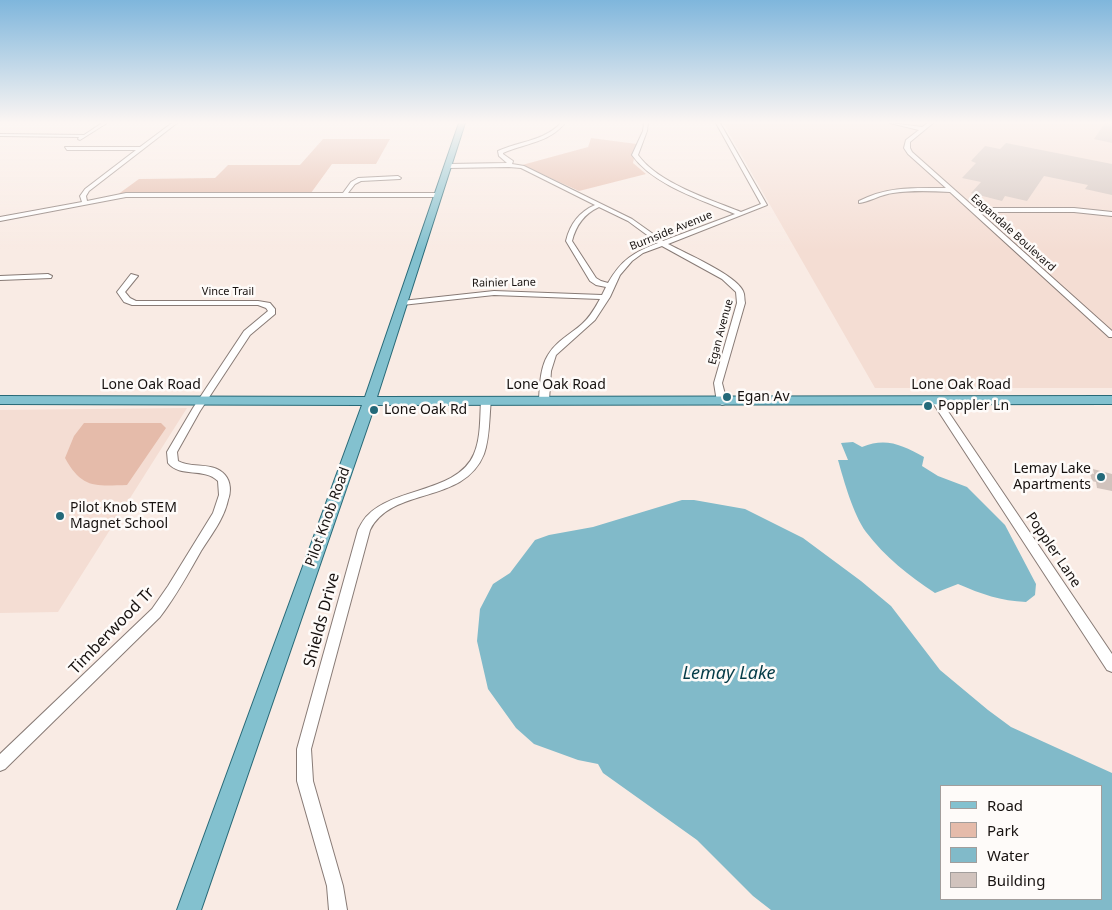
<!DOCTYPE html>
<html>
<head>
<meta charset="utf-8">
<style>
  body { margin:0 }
  #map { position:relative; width:1112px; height:910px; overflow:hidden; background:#f9ebe4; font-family:"Noto Sans",sans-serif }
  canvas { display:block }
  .legend { position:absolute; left:940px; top:785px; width:162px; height:115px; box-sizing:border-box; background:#fefbf9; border:1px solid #a29e9c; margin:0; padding:6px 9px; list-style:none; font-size:15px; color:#171210 }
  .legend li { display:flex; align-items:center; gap:10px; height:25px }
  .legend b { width:25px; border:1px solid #a29e9c }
</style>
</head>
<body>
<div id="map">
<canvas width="1112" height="910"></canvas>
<ul class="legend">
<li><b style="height:6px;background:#83c1cf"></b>Road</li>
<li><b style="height:14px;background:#e5bbaa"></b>Park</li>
<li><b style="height:14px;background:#81bac9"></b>Water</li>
<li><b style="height:14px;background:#d1c3bd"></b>Building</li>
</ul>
</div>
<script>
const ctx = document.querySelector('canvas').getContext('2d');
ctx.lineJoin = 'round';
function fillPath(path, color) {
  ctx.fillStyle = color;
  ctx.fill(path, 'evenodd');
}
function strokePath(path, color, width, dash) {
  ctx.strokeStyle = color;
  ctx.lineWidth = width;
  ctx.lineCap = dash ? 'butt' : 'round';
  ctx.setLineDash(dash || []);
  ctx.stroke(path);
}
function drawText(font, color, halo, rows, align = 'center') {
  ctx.font = font + ' "Noto Sans",sans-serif';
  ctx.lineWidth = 5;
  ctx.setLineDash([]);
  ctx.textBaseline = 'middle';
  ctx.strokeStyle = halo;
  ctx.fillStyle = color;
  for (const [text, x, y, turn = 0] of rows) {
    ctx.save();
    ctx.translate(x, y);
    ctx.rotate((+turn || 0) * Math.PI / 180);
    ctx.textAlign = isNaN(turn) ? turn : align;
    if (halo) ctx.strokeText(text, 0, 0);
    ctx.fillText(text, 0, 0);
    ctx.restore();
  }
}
fillPath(new Path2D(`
  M723,123H1112V388H875Z
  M187,408L58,612L0,613V410Z`), '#f4ddd3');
fillPath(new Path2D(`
  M591,138L637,144L633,163L646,174L579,191L522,165L588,147Z
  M323,139H390L376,164H332L311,193L117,195L139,179L215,178L228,165H300Z
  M84,423H161L166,428L127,485C96,486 82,489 65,458L74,436Z`), '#e5bbaa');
fillPath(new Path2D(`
  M853,442L862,447C886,437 902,445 924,457L922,466L938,476L967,487L1005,525L1036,584L1035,595L1026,602C1001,601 981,594 958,584L935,593C909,576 885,557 866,532C853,514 844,481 838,460H848L841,443Z
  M682,500H694L745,509L803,538L861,581L891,606L940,670L988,710L1011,727L1112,773V910H771L753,896L697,840L603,773L598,764L578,760L534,744L516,728L488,689L477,641L480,609L493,584L510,573L535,540L549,535L593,527ZM941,786H1101V899H941Z`), '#81bac9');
fillPath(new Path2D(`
  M1105,123H1112V143L1094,139Z
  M1006,143L1112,164V195L1085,189L1088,185L1044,176L1027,201L1005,196L1002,201L971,193L981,182L962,178L976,163L971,161L985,146L1000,149Z
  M1093,469L1112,474V491L1097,488L1096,482L1092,481L1090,473L1094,474Z`), '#d1c3bd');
const minor = new Path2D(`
  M102,123H107L80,140L78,139L79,137L0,136V134L84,135Z
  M172,123H177L89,191L86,196L87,201L126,193H343L351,182L358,178L398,176L401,178L400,179L361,181L355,184L348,193H438L441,195L438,197H126L0,221V217L82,202L80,196L85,189L136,150H67L65,147H140Z
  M561,123H565C549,143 525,143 503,153V154L513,161L512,164L524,166L632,219L663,241L735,214C702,200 653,185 632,155L643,131L644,123H648L647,131L638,155C658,183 709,199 741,212L761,204L716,123H720L767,205L668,244C685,253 736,275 743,291C745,295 744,299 745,303L722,383L727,402L725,404L722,405L717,402L714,383L737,303L736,292L722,279L662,246L643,253L632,261L620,275L610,297L595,320L556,355L551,371L549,400L544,403L539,400C540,385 540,368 548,355C556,341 571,334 582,324C590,317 595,308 600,299L494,295L402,305L398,303L402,301L494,291L602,295L606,287L596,285L590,281L566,241C570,224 579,212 595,205L521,168L509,167L448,168L445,166L448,164L507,163L499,156L498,151C520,141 544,141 561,123ZM599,207L628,221L658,243C633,253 622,259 608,283L601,281L596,278L572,241C576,225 584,214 599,207Z
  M890,123L922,127L928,123H933L910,142V148L912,152L975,208H1074L1112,212V216L1074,212H979L1112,331V337H1109L950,192C931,191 912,190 893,193C882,194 866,203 859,203V201C887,186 915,188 946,188L908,154L904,148L906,140L919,130Z
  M48,274L52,276L51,278L0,280V276Z
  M131,274L138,276L125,292L130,298L136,301H258L270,303L275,309V314L250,335L200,411L177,452L178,461C192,469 213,461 225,475C231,482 231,492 228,500C224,519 211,535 201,551C188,574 176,596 160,617L5,769L0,771V754L152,609L168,586L213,513L219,495L218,481C204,467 180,478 168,463L167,452L193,408L244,331L268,311L266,308L258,305H132L124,302L117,292Z
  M486,397L491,400C489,417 490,437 484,454C464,505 392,486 370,530L311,749L313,781L343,886L347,910H329L327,886L297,781V749L358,530C361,524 364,518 369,514C397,487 458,492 474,454C481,438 480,417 481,400Z
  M936,397L939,398L1112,654V672L1107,670L931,400Z`);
const major = new Path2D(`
  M459,123H465L377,397L1112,396V404L375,405L201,910H177L362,405L0,404V396L365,397Z`);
strokePath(minor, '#887b76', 2);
strokePath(major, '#286977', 2);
fillPath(minor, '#fff');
fillPath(major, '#83c1cf');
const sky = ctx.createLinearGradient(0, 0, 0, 250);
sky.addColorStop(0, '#7fb6dc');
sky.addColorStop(0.49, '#fcf6f3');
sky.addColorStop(1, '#fcf6f300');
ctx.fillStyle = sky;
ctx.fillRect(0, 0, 1112, 250);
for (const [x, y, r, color] of [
  [727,397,5,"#246979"],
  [928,406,5,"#246979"],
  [374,410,5,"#246979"],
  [1101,477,5,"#246979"],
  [60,516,5,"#246979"]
]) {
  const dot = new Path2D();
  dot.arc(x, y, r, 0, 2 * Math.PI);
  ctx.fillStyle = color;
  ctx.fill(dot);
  strokePath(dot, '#fefbf9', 2);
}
drawText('11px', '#171210', '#fefbf9', [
  ["Burnside Avenue",671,231,-22],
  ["Eagandale Boulevard",1013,233,42],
  ["Rainier Lane",504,283,-1],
  ["Vince Trail",228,292],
  ["Egan Avenue",721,332,-75]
]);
drawText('14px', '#171210', '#fefbf9', [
  ["Lone Oak Road",151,385],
  ["Lone Oak Road",556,385],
  ["Lone Oak Road",961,385],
  ["Pilot Knob Road",328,517,-70],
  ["Poppler Lane",1053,550,56]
]);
drawText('14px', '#171210', '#fefbf9', [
  ["Egan Av",737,397],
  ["Poppler Ln",938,406],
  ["Lone Oak Rd",384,410],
  ["Lemay Lake",1091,469,"right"],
  ["Apartments",1091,485,"right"],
  ["Pilot Knob STEM",70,508],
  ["Magnet School",70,524]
], 'left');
drawText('16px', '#171210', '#fefbf9', [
  ["Shields Drive",322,620,-75],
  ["Timberwood Tr",112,631,-46]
]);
drawText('italic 18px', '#043b47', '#fefbf9', [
  ["Lemay Lake",729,674]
]);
</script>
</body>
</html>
